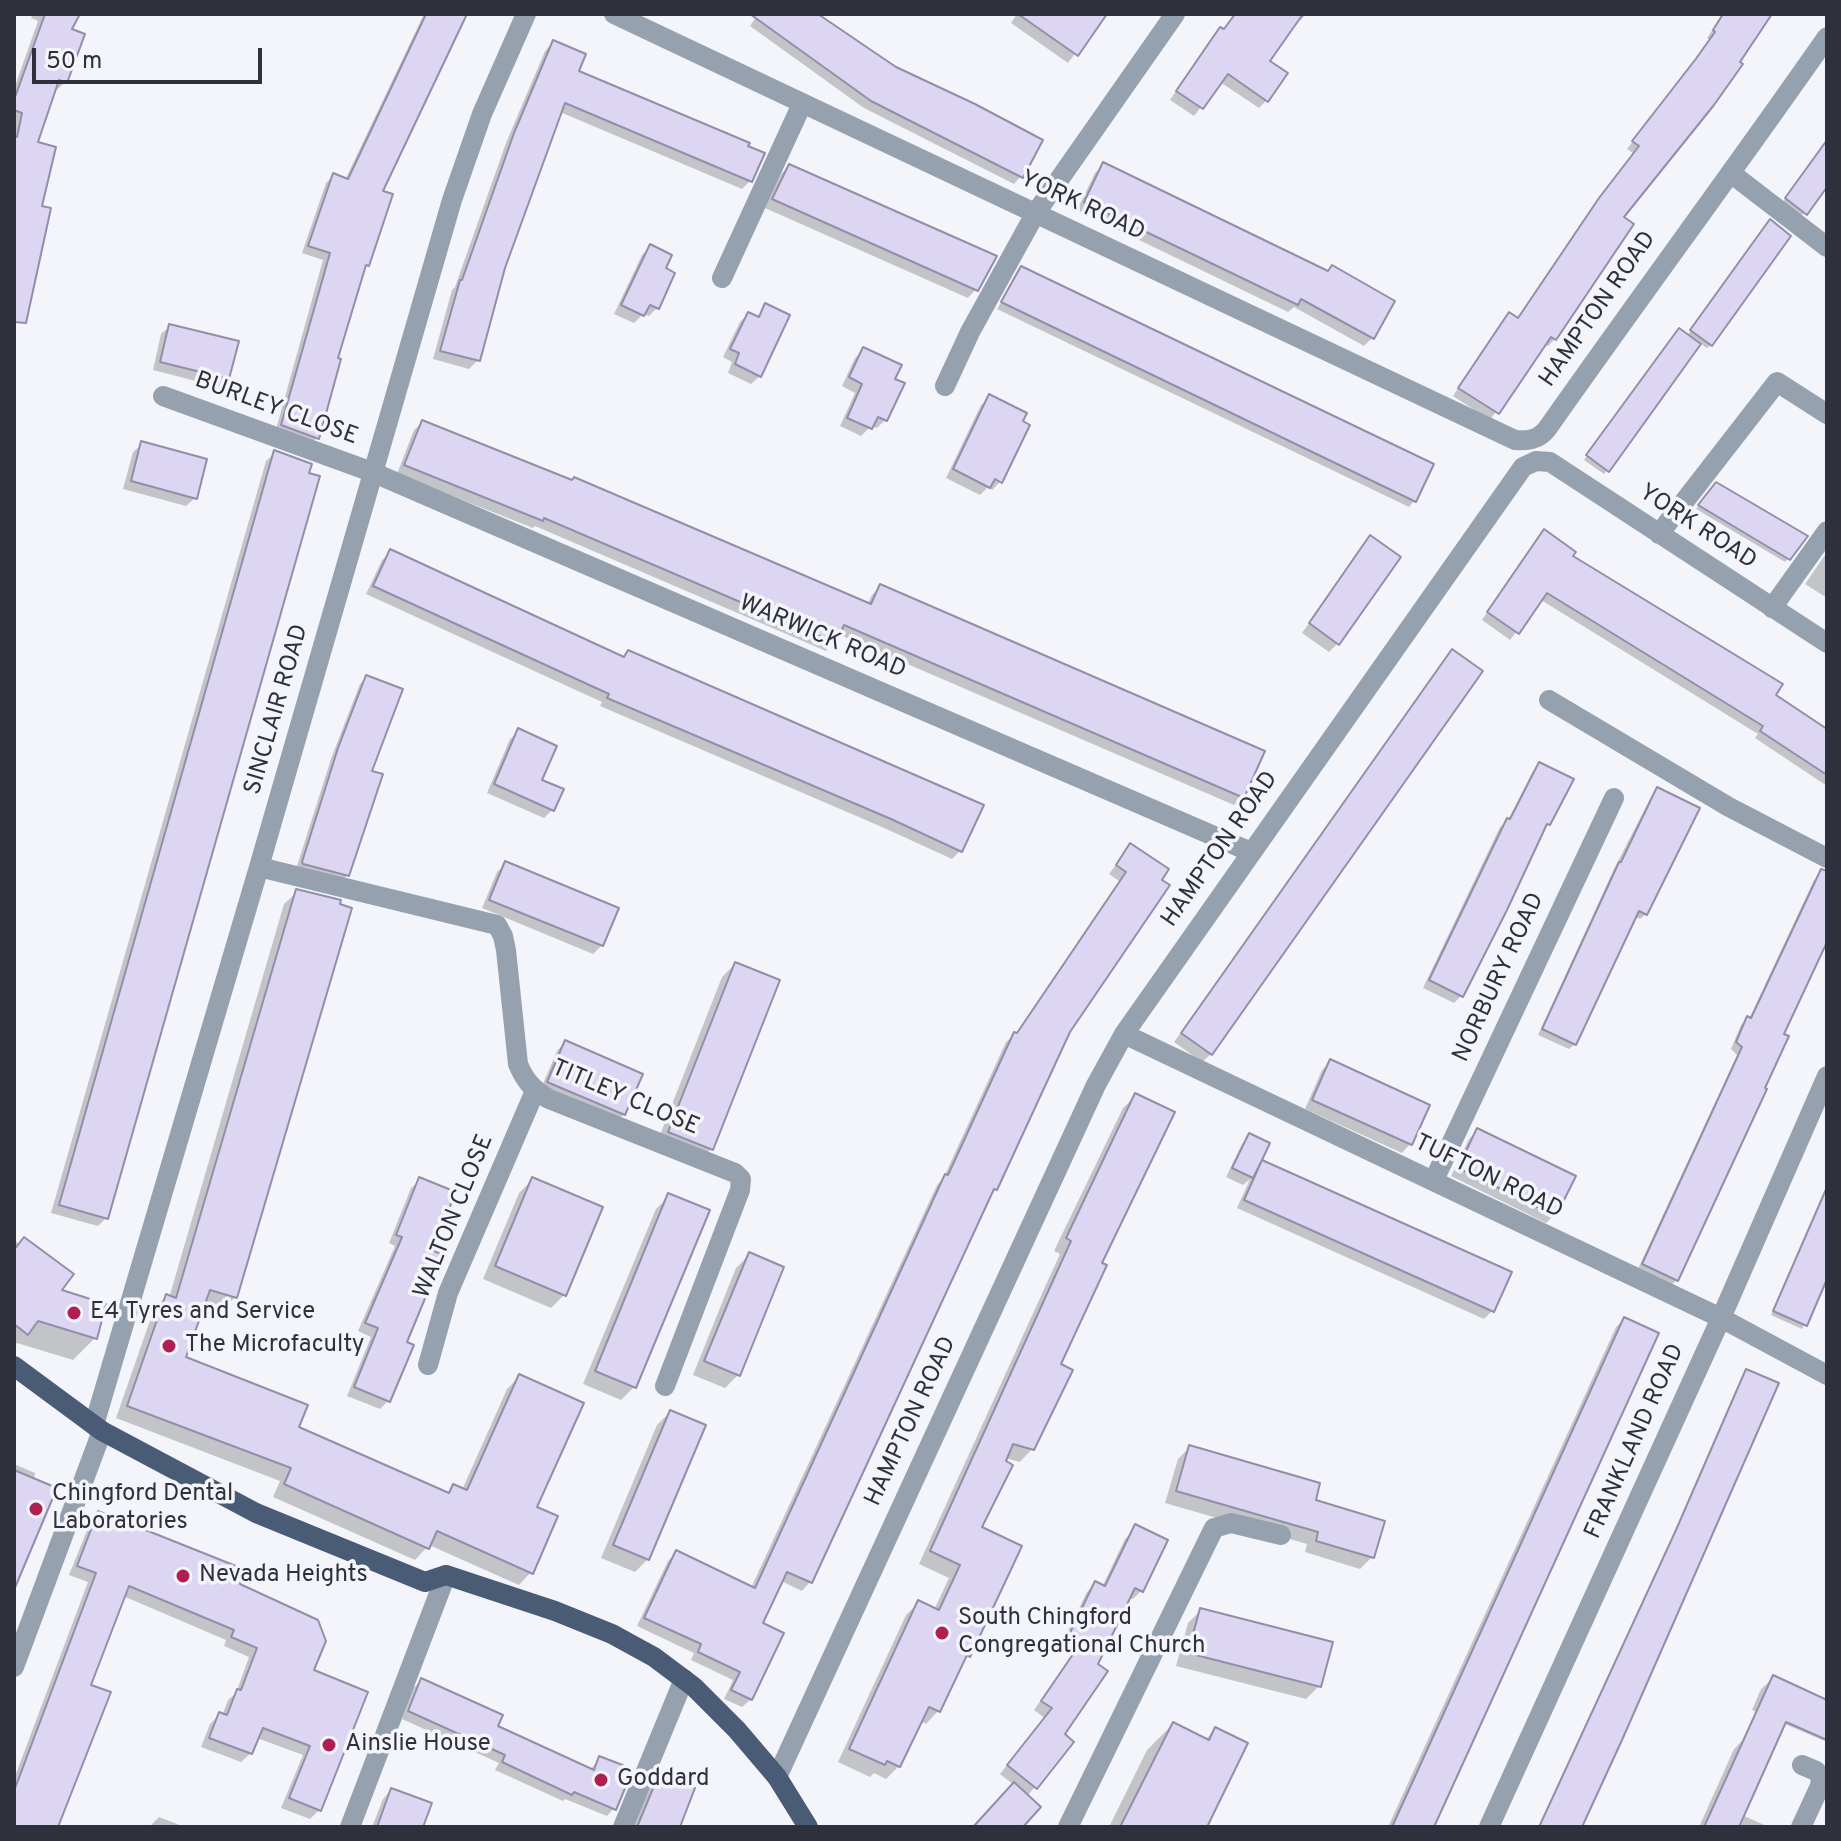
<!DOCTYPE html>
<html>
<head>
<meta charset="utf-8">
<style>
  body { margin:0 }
  #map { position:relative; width:1841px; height:1841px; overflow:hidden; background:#f4f5fa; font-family:Overpass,sans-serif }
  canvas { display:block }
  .frame { position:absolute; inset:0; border:16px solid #2e303b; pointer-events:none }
  .scale { position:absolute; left:32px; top:48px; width:230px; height:36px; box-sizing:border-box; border:4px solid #2e303b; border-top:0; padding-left:10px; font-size:24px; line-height:28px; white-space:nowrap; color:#2e303b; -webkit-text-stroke:6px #f4f5fa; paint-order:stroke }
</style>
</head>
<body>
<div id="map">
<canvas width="1841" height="1841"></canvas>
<div class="frame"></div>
<div class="scale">50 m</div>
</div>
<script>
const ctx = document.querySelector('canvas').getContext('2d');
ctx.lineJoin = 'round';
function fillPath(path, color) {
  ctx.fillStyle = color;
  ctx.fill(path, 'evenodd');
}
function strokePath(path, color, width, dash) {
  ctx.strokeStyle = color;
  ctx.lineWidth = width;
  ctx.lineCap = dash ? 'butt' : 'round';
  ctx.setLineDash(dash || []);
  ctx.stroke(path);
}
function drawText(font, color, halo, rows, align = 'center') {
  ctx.font = font + ' Overpass,sans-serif';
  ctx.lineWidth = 7;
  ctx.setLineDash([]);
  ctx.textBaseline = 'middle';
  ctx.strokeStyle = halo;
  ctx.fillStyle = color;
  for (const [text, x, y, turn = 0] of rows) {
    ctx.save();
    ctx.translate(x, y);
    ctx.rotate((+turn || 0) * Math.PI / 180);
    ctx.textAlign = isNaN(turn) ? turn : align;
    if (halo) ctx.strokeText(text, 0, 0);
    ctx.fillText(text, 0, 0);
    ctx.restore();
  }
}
fillPath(new Path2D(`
  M33,14H78L70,31L66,81L58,89L54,88L35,144L14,342V89L38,21L31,18Z
  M424,14H465L381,192L367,265L362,270L336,359L317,438L309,445L275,433L323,260L302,253L326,183L333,176L345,180Z
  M758,14H822L820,18L1021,176L1014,184L864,108L750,26Z
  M1017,14H1104L1068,63L1011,23Z
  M1234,14H1306L1301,20L1298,18L1268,62L1267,100L1259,108L1220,82L1194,116L1170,100L1212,37L1221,29L1223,31Z
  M1723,14H1770L1621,218L1555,339L1548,346L1544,344L1490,420L1453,396L1502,321L1509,314L1517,320L1593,206L1633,153L1627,149L1710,40L1707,38Z
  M553,42L577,72L750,181L742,189L560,112L503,267L478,360L469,369L433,359L452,290L455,287L506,143L545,51Z
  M1827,140V184L1798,220L1780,206Z
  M1104,164L1372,338L1364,346L1294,307L1288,312L1077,210L1095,173Z
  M789,166L976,289L968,298L765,208L781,174Z
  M1766,225L1711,345L1707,348L1700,343L1604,474L1584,460L1675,334L1687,336Z
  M651,247L663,269L657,308L649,316L643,314L634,323L614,314L642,255Z
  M1022,268L1431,465L1414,501L1409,507L997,309Z
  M766,306L760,376L751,384L728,373L732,362L723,357L740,322L748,314L756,318Z
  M170,326L228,378L219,387L153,370L161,334Z
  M864,350L893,380L885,420L877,428L871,426L861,436L840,426L855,393L842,386L855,358Z
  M990,397L1001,481L992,490L988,487L980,495L946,478L981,405Z
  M423,422L867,605L872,595L880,586L1242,797L1234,805L838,634L834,642L826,651L535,526L533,528L397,474L414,430Z
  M142,444L195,498L186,506L123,489L133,452Z
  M275,453L307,474L106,1218L98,1226L51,1213L266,461Z
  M1713,488L1789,558L1785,562L1696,509Z
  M1371,538L1337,644L1329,652L1302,633Z
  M1538,539L1570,557L1827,731V786L1755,738L1758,734L1541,600L1510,640L1482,620Z
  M391,552L622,658L628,652L960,851L952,859L882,827L600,706L602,702L366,594L382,560Z
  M1827,552V598L1805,584Z
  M1452,652L1211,1054L1202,1062L1174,1042Z
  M367,677L369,772L348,875L341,881L296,869L332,756L360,684Z
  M519,731L553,809L544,818L487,793L510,739Z
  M1540,764L1548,824L1542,831L1506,909L1461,996L1454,1003L1423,988L1500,827L1508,820L1533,771Z
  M1657,790L1646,914L1640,919L1634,916L1575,1044L1569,1049L1538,1035L1614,869L1652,795Z
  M1130,846L1166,869L1068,1031L995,1189L990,1194L810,1582L802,1591L781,1581L760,1624L751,1699L742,1707L724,1699L733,1680L691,1660L694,1653L637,1626L668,1561L676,1553L751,1588L937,1185L943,1179L1006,1042L1016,1034L1119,881L1109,874Z
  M506,864L602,945L593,954L482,908L497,872Z
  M1821,874L1827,876V937L1782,1035L1677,1280L1670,1286L1637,1271L1737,1055L1731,1049L1741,1025L1749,1019L1814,880Z
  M297,892L235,1297L223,1310L203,1304L184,1358L297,1428L446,1494L454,1487L462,1490L507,1389L519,1377L535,1508L531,1572L519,1585L429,1545L415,1560L273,1497L280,1481L116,1418L154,1309L166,1297L169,1298L284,904Z
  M735,964L711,1149L698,1162L656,1145L722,977Z
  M565,1042L624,1114L615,1123L540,1091L557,1051Z
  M1330,1062L1428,1106L1410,1144L1402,1153L1305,1109L1322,1070Z
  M1136,1095L1100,1264L1058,1365L1032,1449L1020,1462L1005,1458L979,1528L969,1656L960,1664L938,1711L926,1724L920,1721L899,1766L886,1779L874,1773L870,1777L838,1762L906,1615L918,1603L934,1610L949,1578L919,1564L1060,1254L1054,1251L1123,1108Z
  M1477,1131L1555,1214L1546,1223L1451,1176L1469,1139Z
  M1250,1136L1259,1161L1509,1273L1492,1311L1484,1319L1237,1208L1250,1179L1243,1185L1226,1177L1242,1144Z
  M420,1180L404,1343L388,1401L380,1409L347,1396L371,1337L358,1331L395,1246L389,1243L411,1188Z
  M532,1180L564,1295L551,1308L483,1279L519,1193Z
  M1827,1186V1274L1802,1329L1771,1315Z
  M669,1196L634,1387L621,1400L583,1384L656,1209Z
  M14,1241L20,1244L58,1291L104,1305L95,1338L73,1360L17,1343L14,1346Z
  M749,1255L738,1375L725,1388L693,1375L736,1268Z
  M1624,1319L1431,1827H1388L1616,1327Z
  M1746,1371L1581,1827H1539L1672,1537L1742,1376Z
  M670,1412L648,1559L635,1572L601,1558L657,1425Z
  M1190,1447L1313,1501L1372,1557L1360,1569L1305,1552L1307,1544L1165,1503L1178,1459Z
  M14,1464L35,1473L14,1577Z
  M99,1513L237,1585L311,1671L319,1810L310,1819L281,1808L303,1755L257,1738L251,1753L241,1762L201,1747L210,1724L219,1715L222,1716L228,1700L236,1693L249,1657L224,1646L226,1640L123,1596L88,1686L56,1827H14V1779L88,1582L69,1575L90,1523Z
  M1134,1530L1141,1591L1133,1599L1129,1598L1035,1787L1027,1796L1020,1827H975L1014,1785L1000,1774L1045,1718L1034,1710L1076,1650L1062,1643L1087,1592L1095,1584L1102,1587L1125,1539Z
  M1201,1610L1319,1686L1306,1699L1176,1666L1188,1623Z
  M1773,1678L1827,1702V1742L1752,1710L1761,1689Z
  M421,1681L495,1727L590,1770L600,1758L614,1808L607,1816L565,1799L563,1801L495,1770L499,1763L402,1719L413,1688Z
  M1173,1724L1205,1740L1216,1729L1205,1827H1109L1147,1750Z
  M1747,1736L1742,1815L1769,1827H1699L1734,1749Z
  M659,1776L678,1827H632L651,1785Z
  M391,1790L421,1827H372L383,1799Z
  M159,1817L185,1827H149Z`), '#0003');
const building = new Path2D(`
  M45,14H80L72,29L85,34L67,83L59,80L38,142L56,147L42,206L51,208L26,323L14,322V137H17L22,113L14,110V100Z
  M426,14H467L383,191L393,194L369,266L366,265L338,358L341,359L319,439L281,425L330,253L308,246L333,173L348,179Z
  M750,14H818L896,67L975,104L1043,140L1023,178L871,101Z
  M1018,14H1107L1078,56Z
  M1235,14H1303L1270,61L1288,73L1268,102L1228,74L1203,109L1176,91L1220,27L1224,29Z
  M1723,14H1772L1740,62L1743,64L1714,105L1624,217L1634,224L1556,340L1551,337L1499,414L1458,388L1509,312L1518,318L1599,198L1639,146L1632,141L1695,60L1715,32L1713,30Z
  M553,40L586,54L579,71L750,143L748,146L765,153L752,182L565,103L505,268L480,361L440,351L460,280H462L514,133Z
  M1827,140V187L1807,215L1785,198Z
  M1103,162L1328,271L1332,265L1395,301L1374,339L1301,299L1298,305L1084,202Z
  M789,164L997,256L978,291L772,199Z
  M1770,219L1791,236L1712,346L1690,330Z
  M650,244L672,255L666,268L675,273L659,309L650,305L644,316L621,305Z
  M1021,266L1434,464L1416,502L1001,302Z
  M765,303L790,315L761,377L735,364L739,353L730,349L748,312L759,317Z
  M169,324L239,341L229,379L160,362Z
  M1679,328L1701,344L1609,472L1586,455Z
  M863,347L902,365L895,379L905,383L887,421L878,417L872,429L847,418L862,384L849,377Z
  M989,394L1027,413L1023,421L1030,425L1002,483L995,479L990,488L953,469Z
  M422,420L572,480L574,477L871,604L880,584L1265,751L1244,798L844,625L836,643L544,518L543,521L404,465Z
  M141,441L207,459L197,499L131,481Z
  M274,450L312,464L309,473L320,476L108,1219L59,1205Z
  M1716,482L1808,536L1790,560L1698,505Z
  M1544,529L1576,552L1573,556L1783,684L1776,695L1827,729V775L1760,731L1763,726L1547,593L1519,634L1487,612Z
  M1370,535L1401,557L1339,645L1309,623Z
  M390,549L624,657L628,650L984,805L962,852L891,819L607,698L609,694L373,586Z
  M1452,649L1483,671L1212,1055L1181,1033Z
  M366,675L403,689L372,771L383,774L349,876L303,864L302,862L338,748Z
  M518,728L557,746L542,780L564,789L554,811L494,784Z
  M1539,762L1574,779L1550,825L1547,824L1507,910L1463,997L1429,980L1507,818L1510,819Z
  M1657,787L1700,808L1647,915L1639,911L1576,1045L1542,1029L1619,862H1621Z
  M1130,843L1169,869L1162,880L1170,885L1070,1032L997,1190L994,1189L812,1583L787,1572L763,1623L784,1633L752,1700L731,1690L740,1672L698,1652L701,1644L644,1618L676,1550L755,1588L945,1174L948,1175L1014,1032L1017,1033L1126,872L1116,865Z
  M505,861L619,908L603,946L489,900Z
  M1821,869L1827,871V942L1784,1034L1789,1036L1765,1088L1767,1089L1678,1281L1642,1264L1742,1047L1736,1042L1747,1016L1751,1018Z
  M296,889L341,900L340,904L352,908L237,1298L210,1290L186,1357L308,1405L299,1427L449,1493L453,1484L467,1490L519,1374L584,1403L537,1507L558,1516L533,1574L437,1531L429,1549L284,1484L291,1468L127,1406L166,1294L176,1298Z
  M735,962L780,980L713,1150L668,1132Z
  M565,1040L643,1074L625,1115L547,1082Z
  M1330,1059L1430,1105L1412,1145L1312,1100Z
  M1135,1093L1175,1112L1102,1263L1107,1265L1061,1364L1073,1370L1034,1450L1013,1444L1006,1461L1013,1465L982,1527L1022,1546L970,1657L967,1655L940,1712L929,1707L900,1767L887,1761L885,1765L849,1749L918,1600L939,1610L960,1565L930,1551L1071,1241L1066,1238Z
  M1477,1128L1576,1176L1556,1216L1458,1168Z
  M1249,1133L1270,1143L1262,1160L1512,1272L1494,1312L1244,1200L1262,1160L1253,1178L1232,1168Z
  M419,1177L456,1192L432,1250L443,1255L407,1342L414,1345L390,1402L354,1387L378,1328L365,1323L402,1237L396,1235Z
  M532,1177L603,1207L566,1296L495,1266Z
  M1827,1187V1279L1807,1326L1773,1311Z
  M668,1193L710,1210L636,1388L595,1371Z
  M24,1237L74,1274L62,1290L106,1304L97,1339L38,1321L28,1335L14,1324V1250Z
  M749,1252L784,1267L740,1376L704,1361Z
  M1624,1317L1659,1333L1434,1827H1392Z
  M1746,1369L1779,1383L1622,1740L1582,1827H1539L1676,1530Z
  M670,1410L706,1425L649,1560L613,1545Z
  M1189,1445L1320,1483L1316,1500L1385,1521L1374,1558L1316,1541L1318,1532L1176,1491Z
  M14,1470L57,1488L14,1590Z
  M98,1511L246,1570L240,1584L318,1620L326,1641L314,1670L368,1692L321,1811L289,1798L310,1746L263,1728L252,1754L209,1738L219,1712L227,1715L237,1689L241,1690L257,1648L231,1637L234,1630L129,1586L91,1685L111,1692L58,1827H14V1791L96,1573L77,1566Z
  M1135,1524L1168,1540L1143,1592L1135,1588L1098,1664L1108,1671L1065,1734L1074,1742L1037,1789L1007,1765L1052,1708L1041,1701L1082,1641L1069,1635L1095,1581L1105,1586Z
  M1200,1608L1333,1642L1321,1687L1188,1653Z
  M1773,1675L1827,1700V1740L1786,1722L1739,1827H1704Z
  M421,1678L503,1715L498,1726L594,1770L599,1756L633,1769L616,1810L574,1792L572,1795L502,1762L505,1755L408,1711Z
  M1173,1722L1209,1740L1215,1727L1248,1743L1207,1827H1120Z
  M659,1774L695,1788L680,1827H637Z
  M1014,1782L1041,1807L1023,1827H973Z
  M391,1788L432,1803L423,1827H377Z`);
fillPath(building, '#dcd6f2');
strokePath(building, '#938ea8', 2);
strokePath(new Path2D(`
  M614,14L1515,440C1528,441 1538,440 1547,429C1639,298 1735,169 1827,37
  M1732,174L1827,247
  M722,278L802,104
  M945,386L970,332L1035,214L1175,14
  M163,396L372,472L1251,852
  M1536,461L1550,462L1827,643
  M1659,534L1777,382L1827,414
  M1772,608L1827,531
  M1549,700L1729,807L1827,858
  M259,867L497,925L503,936L506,950L518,1064C525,1081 533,1090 549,1099L735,1173L741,1179L740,1190L665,1386
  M1124,1034L1721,1318L1827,1375
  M1434,1180L1614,798
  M428,1365L448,1293L535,1091
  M94,1425L259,867L452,200L482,114L526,14
  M14,1667L102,1431
  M777,1777L1096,1085L1124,1034L1523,467L1536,461
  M350,1827L446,1575
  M623,1827L684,1679
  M1068,1827L1214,1528L1231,1523L1281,1535
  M1489,1827L1721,1318L1827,1076
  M1801,1827L1820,1786L1821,1777L1816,1771L1802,1765`), '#96a1b0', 20);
strokePath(new Path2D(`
  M14,1366L102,1431L256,1513L425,1582L446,1575L555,1611L612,1634L654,1657L694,1687L737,1730L777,1777L808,1827`), '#4a5b76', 20);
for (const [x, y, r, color] of [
  [74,1313,8,"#b01f51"],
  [169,1346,8,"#b01f51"],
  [36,1509,8,"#b01f51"],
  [183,1576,8,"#b01f51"],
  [942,1633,8,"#b01f51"],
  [329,1745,8,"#b01f51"],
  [601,1780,8,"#b01f51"]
]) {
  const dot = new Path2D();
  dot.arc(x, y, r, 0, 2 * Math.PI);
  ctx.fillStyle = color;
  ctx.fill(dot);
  strokePath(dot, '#f4f5fa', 3);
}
drawText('24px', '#2e303b', '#f4f5fa', [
  ["YORK ROAD",1082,207,25],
  ["HAMPTON ROAD",1599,310,-55],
  ["BURLEY CLOSE",276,410,20],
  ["YORK ROAD",1697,528,33],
  ["WARWICK ROAD",822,638,23],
  ["SINCLAIR ROAD",278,710,-74],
  ["HAMPTON ROAD",1221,850,-55],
  ["NORBURY ROAD",1500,978,-65],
  ["TITLEY CLOSE",625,1099,23],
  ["TUFTON ROAD",1488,1178,26],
  ["WALTON CLOSE",455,1217,-68],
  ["HAMPTON ROAD",912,1422,-65],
  ["FRANKLAND ROAD",1636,1442,-66]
]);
drawText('24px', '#2e303b', '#f4f5fa', [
  ["E4 Tyres and Service",90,1313],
  ["The Microfaculty",185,1346],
  ["Chingford Dental",52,1495],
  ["Laboratories",52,1523],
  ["Nevada Heights",199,1576],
  ["South Chingford",958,1619],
  ["Congregational Church",958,1647],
  ["Ainslie House",345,1745],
  ["Goddard",617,1780]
], 'left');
</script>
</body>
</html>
